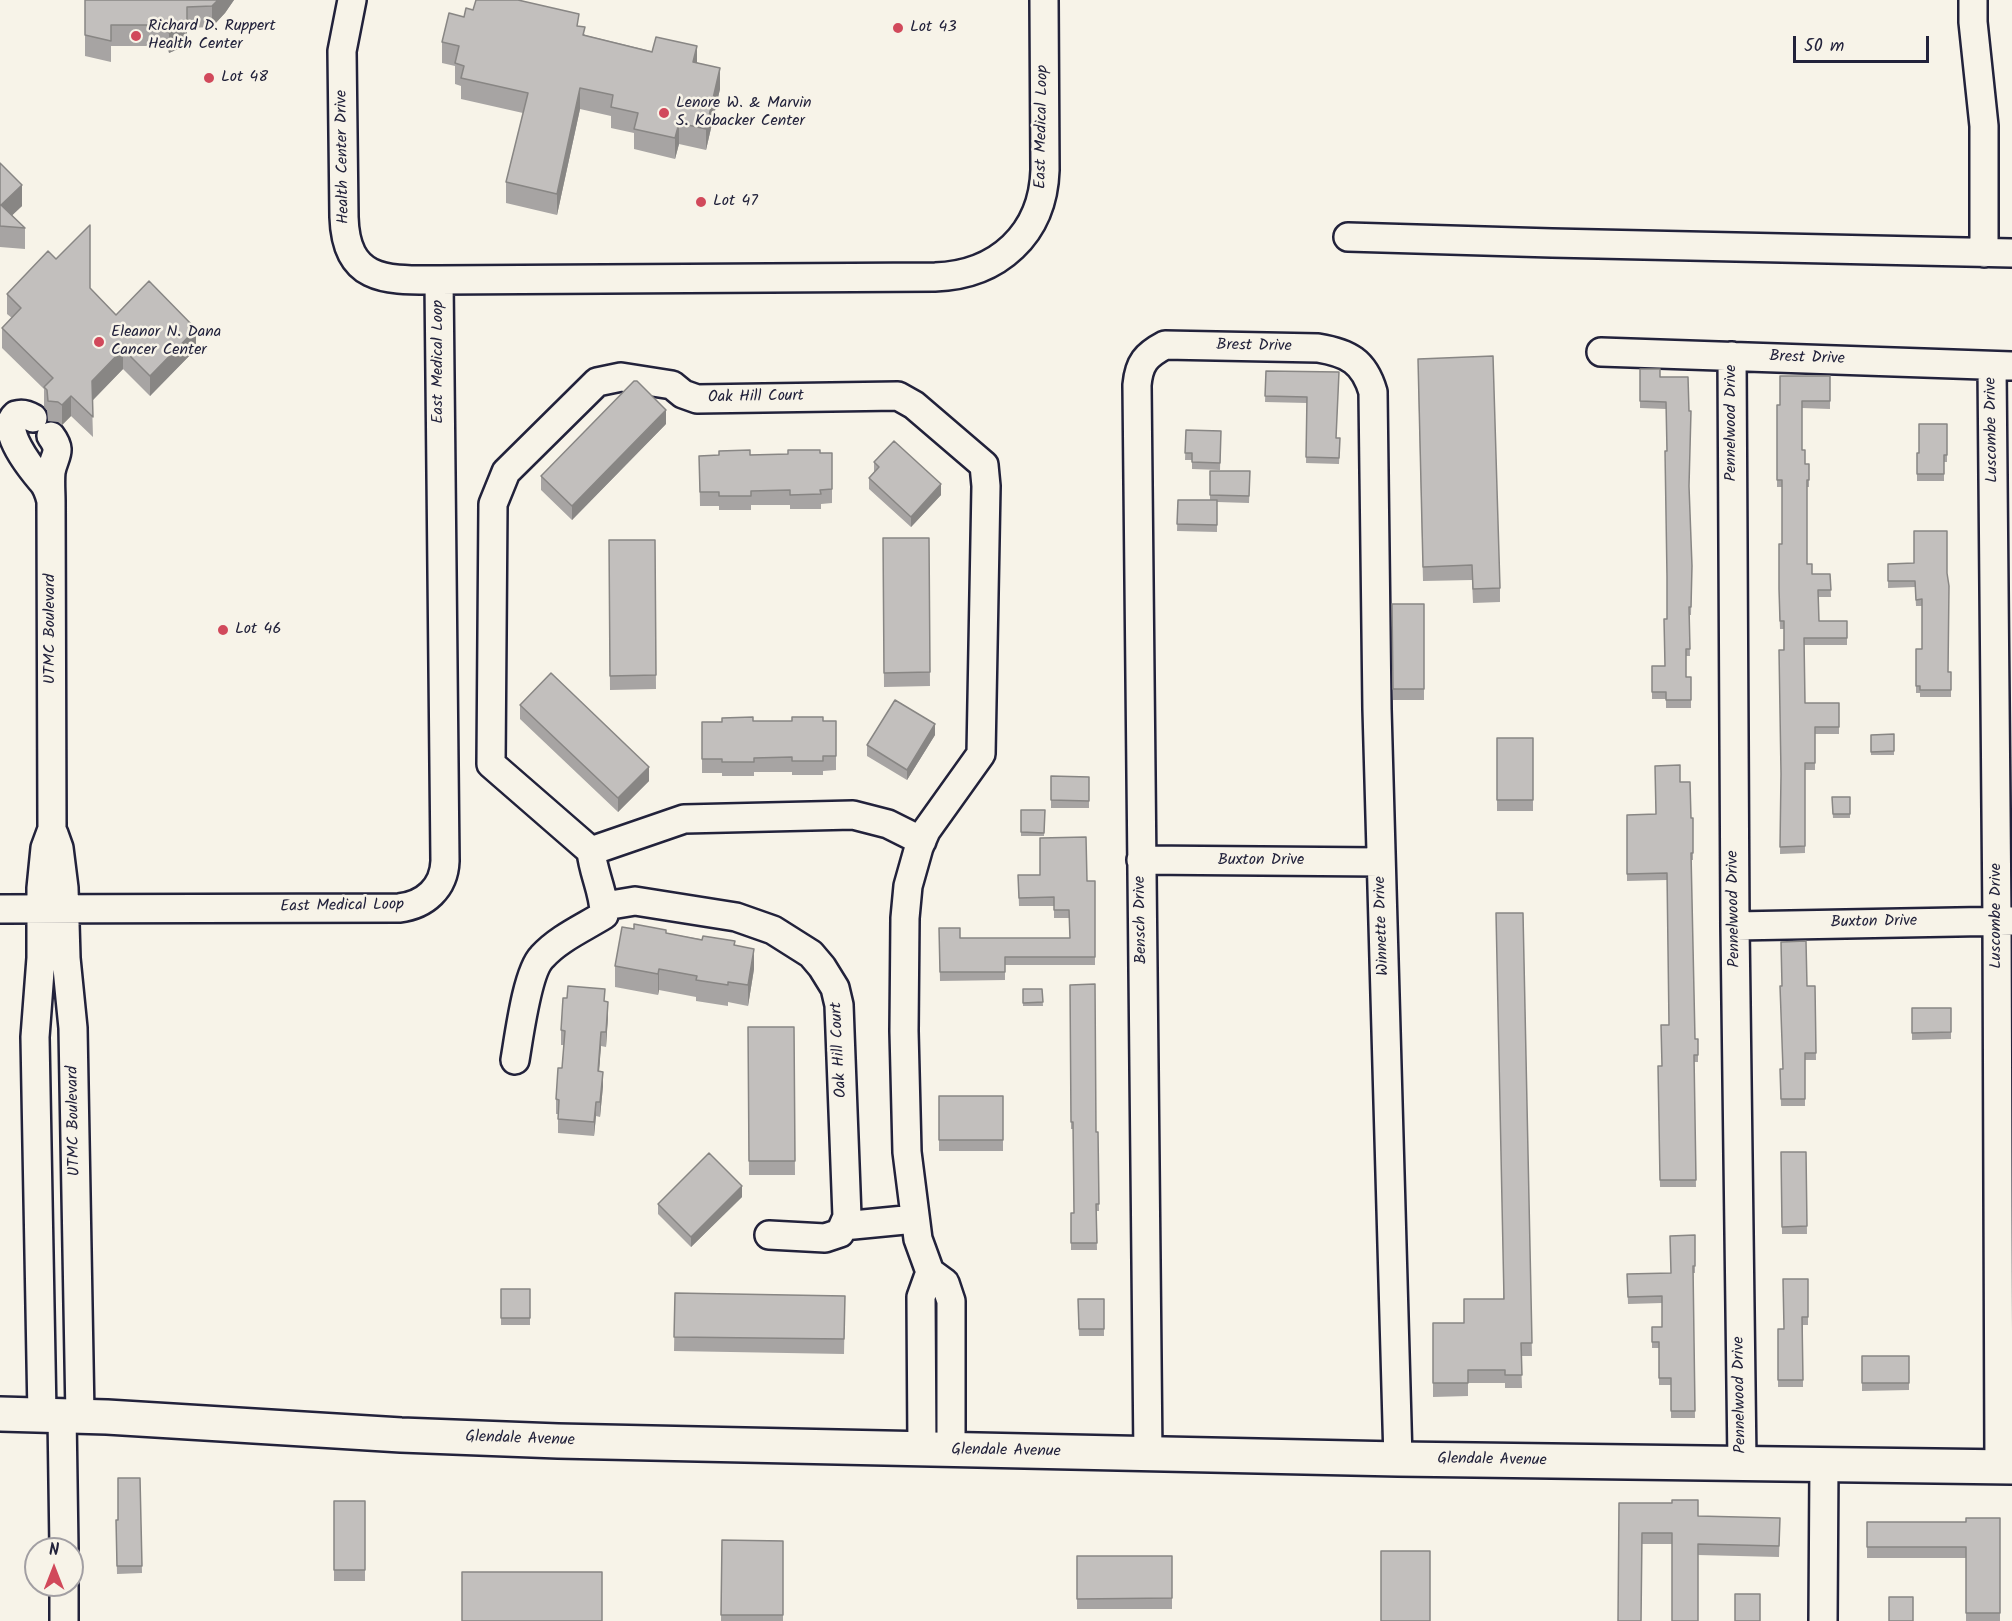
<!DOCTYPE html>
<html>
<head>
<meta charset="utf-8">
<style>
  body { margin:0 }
  #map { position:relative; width:2012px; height:1621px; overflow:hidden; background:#f7f3e8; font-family:Kalam,sans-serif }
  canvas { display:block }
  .north { position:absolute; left:24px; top:1537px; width:60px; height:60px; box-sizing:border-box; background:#f7f3e8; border:2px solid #a29fa3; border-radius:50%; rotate:0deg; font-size:16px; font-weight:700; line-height:24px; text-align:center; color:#22223b }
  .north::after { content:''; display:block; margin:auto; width:21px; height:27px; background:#d1495b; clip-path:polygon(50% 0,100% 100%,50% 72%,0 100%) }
  .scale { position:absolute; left:1793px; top:36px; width:136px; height:27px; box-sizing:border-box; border:3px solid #22223b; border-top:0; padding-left:8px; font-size:18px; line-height:21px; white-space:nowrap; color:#22223b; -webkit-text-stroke:4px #f7f3e8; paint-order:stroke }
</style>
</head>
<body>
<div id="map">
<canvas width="2012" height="1621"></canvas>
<div class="north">N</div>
<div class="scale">50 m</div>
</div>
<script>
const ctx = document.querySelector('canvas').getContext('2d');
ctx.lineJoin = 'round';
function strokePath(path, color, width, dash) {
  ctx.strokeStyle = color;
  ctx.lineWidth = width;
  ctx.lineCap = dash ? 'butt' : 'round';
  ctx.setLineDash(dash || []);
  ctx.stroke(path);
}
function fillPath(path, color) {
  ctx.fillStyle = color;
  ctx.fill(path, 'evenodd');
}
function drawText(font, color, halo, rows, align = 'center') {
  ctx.font = font + ' Kalam,sans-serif';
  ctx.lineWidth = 5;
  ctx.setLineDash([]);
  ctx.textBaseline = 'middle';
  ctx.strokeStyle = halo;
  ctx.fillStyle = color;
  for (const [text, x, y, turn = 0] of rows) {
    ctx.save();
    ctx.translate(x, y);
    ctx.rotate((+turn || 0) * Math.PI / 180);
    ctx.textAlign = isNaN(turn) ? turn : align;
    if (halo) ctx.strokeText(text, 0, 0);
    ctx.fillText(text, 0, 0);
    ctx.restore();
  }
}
const minor = new Path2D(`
  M352,0L342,51L344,217C346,283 387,280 439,280L935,277C998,275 1043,234 1045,170L1044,0
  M1973,0V22L1984,126V253
  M1348,237L1552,243L2012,253
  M1601,352L2012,366
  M1732,356L1735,926L1742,1462
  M1992,366L1997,921L1999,1467
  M33,418C28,415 22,413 16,415C0,429 30,467 41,480C47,486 49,493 51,501C51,492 50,481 51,472C54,455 63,452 51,436
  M54,834L59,848L64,888L66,958L73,1028L80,1416
  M591,851L491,764L493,504L506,472L597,382L621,377L672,385L683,394L697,399L898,396L914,405L984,465L986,486L981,754L926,831L919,847L908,886L905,918L904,1031L907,1152L918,1239L930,1272L945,1283L951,1301V1451
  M1141,860L1381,862
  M605,906L635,901L736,917L773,930L811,954L822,967L835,988L839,1005L847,1217L840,1233L825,1238L769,1235
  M0,909L399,908C425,905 444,888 445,861L439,280
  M1735,926L2012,921
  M515,1060C519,1037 527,972 542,957C558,939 583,928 604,915C605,895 593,873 591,851L684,819L853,815L888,824L922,841
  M843,1226L915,1219
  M42,1415L35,1037L41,958V888L45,848L52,829L51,501
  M62,1415L64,1549
  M922,1450L921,1297L930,1272
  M1148,1455L1137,385C1139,363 1146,355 1165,345L1318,348C1348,353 1364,361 1373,392L1377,709L1398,1459
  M64,1585V1621
  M1823,1621L1824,1464`);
const major = new Path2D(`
  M0,1414L107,1417L401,1435L558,1441L1398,1459L2012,1467`);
strokePath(minor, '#22223b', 32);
strokePath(major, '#22223b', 38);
strokePath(minor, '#f7f3e8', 27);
strokePath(major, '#f7f3e8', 33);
fillPath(new Path2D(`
  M85,0H234L225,13L212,27L187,28V45L169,53L166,46H111V62L85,56Z
  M473,10L579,26L585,35L697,62L720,89L706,150L679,144L675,159L634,149V133L611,128V116L580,109L557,215L506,203V182L523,113L461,99V86L455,84V66L442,63V42L464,17Z
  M0,163L22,206L12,215L25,228V249L0,247Z
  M56,259L90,288L116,315L196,349L150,396L123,369L92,401L93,437L71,416L62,425L58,422L48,421L47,410L44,407V389L2,348V328L12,318L7,314V294Z
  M1640,369L1660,377L1689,489L1692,573L1691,615H1689L1690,656H1686V677H1691V708H1666V699H1652V666H1665L1667,619V451L1666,409L1640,408Z
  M1266,371L1339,372L1336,438H1340L1339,464L1306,463L1307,403L1265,402Z
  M1418,373L1500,588V602L1473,603L1472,580L1423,581Z
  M1830,376V409L1802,408V450L1805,464H1809V487H1807V564L1812,574H1830L1831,597H1818L1819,621H1847V645H1804L1805,703L1839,727V734H1815V770H1805V853L1780,854L1784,629H1780L1779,596L1782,544V487H1777V405H1780Z
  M666,424L572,520L541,490V476Z
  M1947,424V462H1944V481H1917V453H1919Z
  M1186,430L1221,431L1220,470L1192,469V460H1185Z
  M832,453V503L821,504V509H790V505H751V510H719V506H700L699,456Z
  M874,462L941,495L911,527L869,489V478L874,472Z
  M1210,471H1250L1249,503L1217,502V532L1177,531L1178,500H1210Z
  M883,538H929L930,686L884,687Z
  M609,540H655L656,689L610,690Z
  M1914,563L1948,672H1951V697H1920V693H1916V649H1922V606H1916L1915,587L1888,588V564Z
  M1392,604H1424V700H1393Z
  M520,705L649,781L618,812L520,719Z
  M836,721V770L823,771V775H792V772H754V776H722V773H702V722Z
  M1894,734V755H1871V735Z
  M935,735L907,780L867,756V745Z
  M1497,738H1533V811H1497Z
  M1051,776L1089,777V808H1051Z
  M1680,782L1691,818H1693V860H1691L1695,1039L1698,1055V1062H1694L1696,1187H1660L1658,1066H1662L1669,1025L1667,880L1627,881V815L1656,814Z
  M1832,797H1850V818H1833Z
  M1021,810H1045L1044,836H1021Z
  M1018,875H1040L1087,881H1095V965H1005V980L940,981L939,928L960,938H1070L1069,918H1054V906H1019Z
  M1523,913L1532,1356H1521L1522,1388H1505V1383H1468V1396L1433,1397V1323H1464L1503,1299Z
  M666,933L735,945L754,969L748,1006L728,1002V1006L696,1001V997L659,990L658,995L615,987V966Z
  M1070,985L1096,1132H1098L1099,1211H1096L1097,1250H1071V1213H1074L1073,1129H1071Z
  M1807,986H1815L1816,1060H1805V1106H1781L1780,1069H1783Z
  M1023,989H1042L1043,1006H1023Z
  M605,1001L608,1016L606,1047L601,1046L599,1071L603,1086L600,1117L596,1116L594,1136L558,1133V1114H556V1099L562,1068L564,1045H561V1030Z
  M1912,1008H1951V1039L1912,1040Z
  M748,1027H794L795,1175H749Z
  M939,1096H1003V1151H939Z
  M1781,1152H1806L1807,1234H1782Z
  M742,1197L691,1247L658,1214V1204Z
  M1695,1235V1273H1693L1695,1418H1671V1385H1659V1348H1652V1327H1662V1303L1628,1304L1627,1274L1671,1273Z
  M1808,1279V1325H1803V1387H1778V1329H1784Z
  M501,1289H530V1325H501Z
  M675,1293L845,1296L844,1354L674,1351Z
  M1078,1299H1104V1336H1079Z
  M1862,1356H1909V1390L1862,1391Z
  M140,1478L142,1573L117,1574L116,1520H118Z
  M334,1501H365V1581H334Z
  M1619,1503L1698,1516L1780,1518L1779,1557L1698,1555L1672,1544H1642Z
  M2000,1518V1621H1966V1558H1867V1522H1966Z
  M722,1540L783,1541V1621H721Z
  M1077,1556H1172V1609H1077Z`), '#a7a4a3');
fillPath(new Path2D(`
  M218,0H234L225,13L212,27V6Z
  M187,24V45L169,53V33Z
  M697,46V67L693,62Z
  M720,68V89L706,150V129Z
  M580,88V109L557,215V194Z
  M679,123V144L675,159V138Z
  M22,185V206L1,226V205Z
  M196,329V349L150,396V376Z
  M123,349V369L92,401V381Z
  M71,396V416L62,425V405Z
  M666,410V424L572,520V506Z
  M941,484V495L911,527V517Z
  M935,724V735L907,780V770Z
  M649,767V781L618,812V798Z
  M754,949V969L748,1006V985Z
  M659,969V990L658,995V974Z
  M608,1002V1016L606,1047V1032Z
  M601,1032V1046L598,1085V1071Z
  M603,1072V1086L600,1117V1102Z
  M596,1102V1116L594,1136V1122Z
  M742,1186V1197L691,1247V1237Z`), '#888684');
const building = new Path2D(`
  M85,0H218L212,6L187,7V24L169,33L166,25H111V41L85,35Z
  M476,0H518L579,14L577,26L585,27L583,35L652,52L656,37L697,46L693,62L720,68L706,129L679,123L675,138L634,129L638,113L611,107L613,95L580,88L557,194L506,182L528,93L461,78L464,66L455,63L459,46L442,42L449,13L464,17L466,8L473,10Z
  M0,163L22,185L1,205L25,228L0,226Z
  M90,225V288L116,315L149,281L196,329L150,376L123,349L92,381L93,417L71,396L62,405L58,402L48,401L47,390L44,387L53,378L2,328L21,308L7,294L48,251L56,259Z
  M1493,356L1500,588L1473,589L1472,565L1423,567L1418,359Z
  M1640,369H1660V377H1688L1689,411H1691L1689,486L1692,566L1691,607H1689L1690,649H1686V677H1691V700H1666V692H1652V666H1665L1664,619H1667V577L1665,451H1667L1666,402L1640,401Z
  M1266,371L1339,372L1336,438H1340L1339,458L1306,457L1307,397L1265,396Z
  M1780,376H1830V401H1802V450H1805V464H1809V480H1807V564H1812V574H1830L1831,590H1818L1819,621H1847V638H1804L1805,703H1839V727H1815V763H1805V846L1780,847L1781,774L1779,650H1784V621H1780L1779,589V544H1782V480H1777V405H1780Z
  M634,381H637L666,410L572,506L541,476Z
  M1919,424H1947V455H1944V474H1917V453H1919Z
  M1186,430L1221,431L1220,463L1192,462V453H1185Z
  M894,441L941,484L911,517L869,478L879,467L874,462Z
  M750,450V455L788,454V450H820V453H832V489L820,490L821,494L790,495V490L751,491V496H719V492H700L699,456L719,455V451Z
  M1210,471H1250L1249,496L1210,495Z
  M1178,500H1217V525L1177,524Z
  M1914,531H1947V573L1949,586L1948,672H1951V690H1920V686H1916V649H1922V599L1916,600L1915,581H1888V564L1914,563Z
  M883,538H929L930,672L884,673Z
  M609,540H655L656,675L610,676Z
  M1392,604H1424V689H1393Z
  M551,673L649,767L618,798L520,705Z
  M895,700L935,724L907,770L867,745Z
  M753,717V721H792V717H823V721H836V756H823V761H792V757L754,758V762H722V759H702V722H722V718Z
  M1894,734V751L1871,752V735Z
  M1497,738H1533V800H1497Z
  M1680,765V782H1690L1691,818H1693V853H1691L1695,1039H1698V1055H1694L1696,1180H1660L1658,1066H1662L1661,1025H1669L1667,873L1627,874V815L1656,814L1655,766Z
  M1051,776L1089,777V801L1051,800Z
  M1832,797H1850V814H1833Z
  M1021,810H1045L1044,833L1021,832Z
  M1086,837L1087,881H1095V957H1005V972H940L939,928H960V938H1070L1069,910H1054V897L1019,898L1018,875H1040V838Z
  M1496,913H1523L1532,1343H1521L1522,1375H1505V1370H1468V1383H1433V1323H1464V1299H1504Z
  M634,924L666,930V933L702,940L703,936L735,941L734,945L754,949L748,985L728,982V985L696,980L697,976L659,969L658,974L615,966L622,927L634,929Z
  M1806,941L1807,986H1815L1816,1053H1805V1099H1781L1780,1069H1783L1780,986H1782L1781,942Z
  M1095,984L1096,1132H1098L1099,1204H1096L1097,1243H1071V1213H1074L1073,1122H1071L1070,985Z
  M568,986L605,989L604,1001L608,1002L606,1032H601L598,1071L603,1072L600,1102H596L594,1122L558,1119L559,1100L556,1099L558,1068H562L565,1031L561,1030L563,998H567Z
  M1023,989H1042L1043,1002L1023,1003Z
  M1912,1008H1951V1032L1912,1033Z
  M748,1027H794L795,1161H749Z
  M939,1096H1003V1140H939Z
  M1781,1152H1806L1807,1226L1782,1227Z
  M709,1153L742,1186L691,1237L658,1204Z
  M1695,1235V1266H1693L1695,1411H1671V1378H1659V1342H1652V1327H1662V1296L1628,1297L1627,1274L1671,1273L1670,1236Z
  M1783,1279H1808V1317H1802L1803,1380H1778V1329H1784Z
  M501,1289H530V1318H501Z
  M675,1293L845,1296L844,1339L674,1337Z
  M1078,1299H1104V1329H1079Z
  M1862,1356H1909V1383H1862Z
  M118,1478H140L142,1566H117L116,1520H118Z
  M1672,1500H1698V1516L1780,1518L1779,1546L1698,1544V1621H1672V1533H1642L1641,1621H1618L1619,1503H1672Z
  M334,1501H365V1570H334Z
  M1966,1518H2000V1613H1966V1547H1867V1522H1966Z
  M722,1540L783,1541V1615H721Z
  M1381,1551H1430V1621H1381Z
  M1077,1556H1172V1598L1077,1599Z
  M462,1572H602V1621H462Z
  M1735,1594H1760V1621H1735Z
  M1889,1597H1913V1621H1889Z`);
fillPath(building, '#c2bfbd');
strokePath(building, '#888684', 1.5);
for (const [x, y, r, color] of [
  [898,28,6,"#d1495b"],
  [136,36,6,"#d1495b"],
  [209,78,6,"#d1495b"],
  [664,113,6,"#d1495b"],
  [701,202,6,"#d1495b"],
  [99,342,6,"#d1495b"],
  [223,630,6,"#d1495b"]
]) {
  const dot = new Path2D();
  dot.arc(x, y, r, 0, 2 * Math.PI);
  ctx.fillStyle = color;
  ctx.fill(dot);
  strokePath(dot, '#f7f3e8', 2);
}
drawText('16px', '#22223b', '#f7f3e8', [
  ["Richard D. Ruppert",148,27],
  ["Health Center",148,45],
  ["Lot 43",910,28],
  ["Lot 48",221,78],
  ["Lenore W. & Marvin",676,104],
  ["S. Kobacker Center",676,122],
  ["Lot 47",713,202],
  ["Eleanor N. Dana",111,333],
  ["Cancer Center",111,351],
  ["Lot 46",235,630]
], 'left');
drawText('16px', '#22223b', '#f7f3e8', [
  ["East Medical Loop",1043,127,-89],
  ["Health Center Drive",344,157,-91],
  ["Brest Drive",1254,347,1],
  ["Brest Drive",1807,359,2],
  ["East Medical Loop",439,362,-90],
  ["Oak Hill Court",756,398,-1],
  ["Pennelwood Drive",1732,423,-90],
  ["Luscombe Drive",1993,430,-91],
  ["UTMC Boulevard",51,629,-90],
  ["Buxton Drive",1261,861],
  ["East Medical Loop",342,907,-1],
  ["Pennelwood Drive",1735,909,-91],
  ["Luscombe Drive",1997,916,-90],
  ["Bensch Drive",1142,920,-91],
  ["Buxton Drive",1874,923,-1],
  ["Winnette Drive",1383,926,-92],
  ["Oak Hill Court",840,1050,-93],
  ["UTMC Boulevard",75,1121,-91],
  ["Pennelwood Drive",1741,1395,-91],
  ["Glendale Avenue",520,1440,2],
  ["Glendale Avenue",1006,1452,1],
  ["Glendale Avenue",1492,1461,1]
]);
</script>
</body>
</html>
